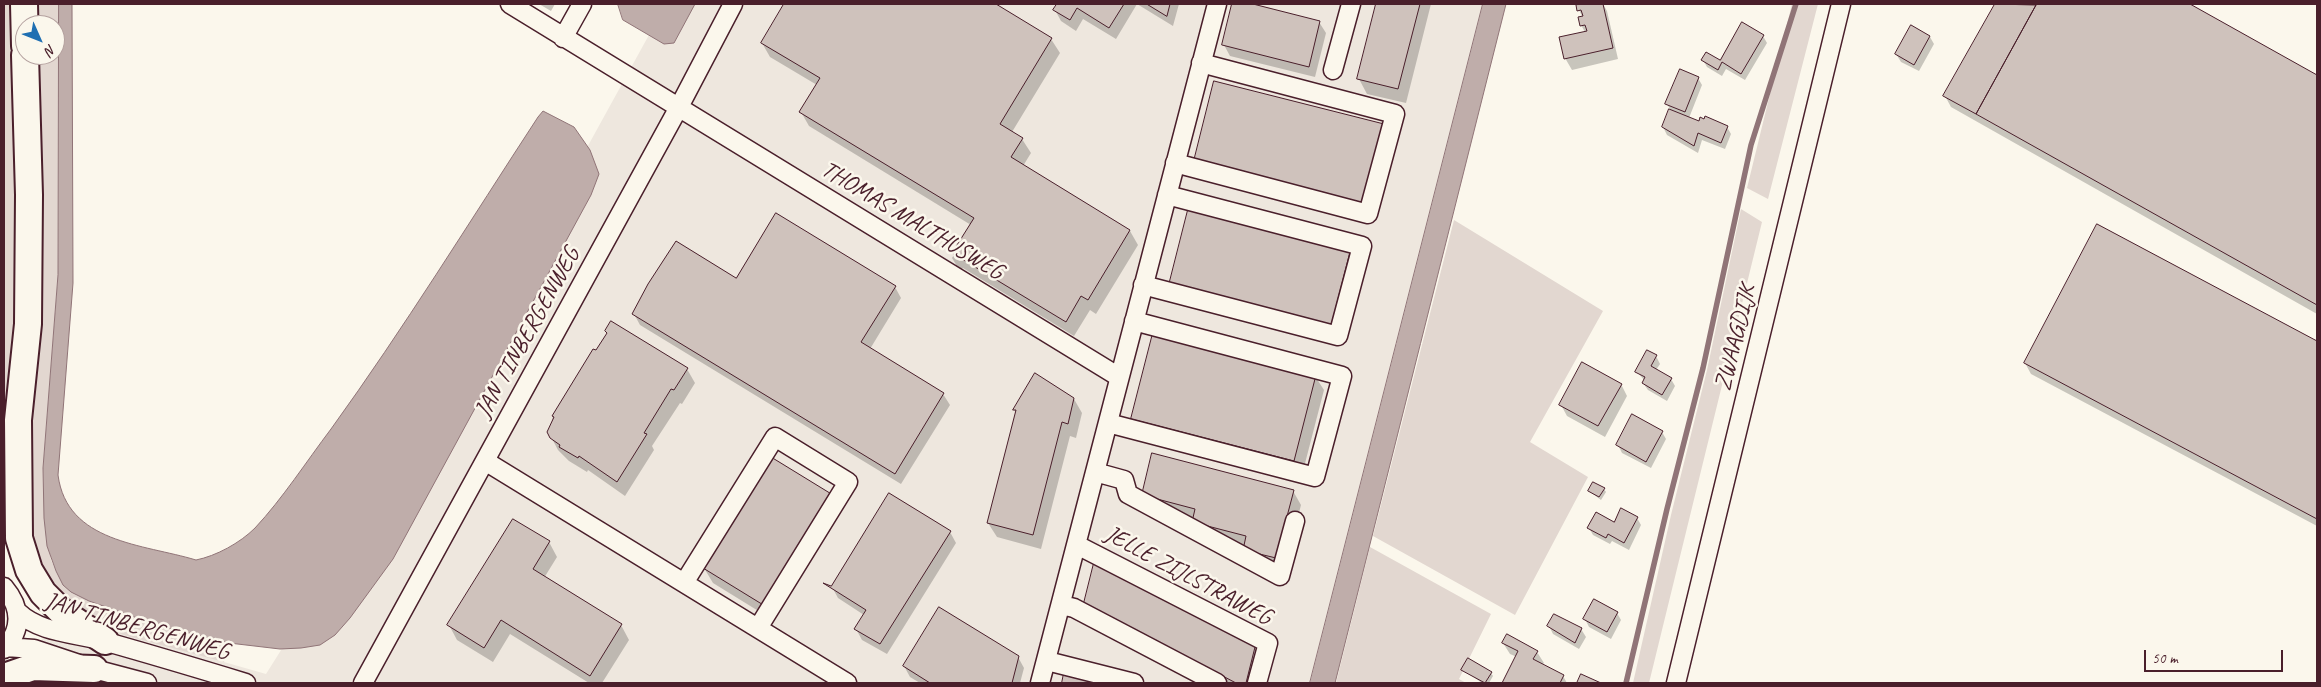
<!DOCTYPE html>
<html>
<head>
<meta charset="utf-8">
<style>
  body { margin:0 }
  #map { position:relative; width:2321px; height:687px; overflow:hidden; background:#fbf7ec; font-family:Caveat,sans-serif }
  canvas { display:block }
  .frame { position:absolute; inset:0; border:5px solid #4a1f2b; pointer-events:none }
  .north { position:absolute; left:15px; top:15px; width:50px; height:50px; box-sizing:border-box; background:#fbf7ec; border:1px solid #b4a19f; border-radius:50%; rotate:134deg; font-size:14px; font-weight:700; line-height:20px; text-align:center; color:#4a1f2b }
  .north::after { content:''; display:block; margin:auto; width:18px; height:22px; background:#1f6fb2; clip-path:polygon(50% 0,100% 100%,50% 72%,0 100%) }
  .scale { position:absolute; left:2144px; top:650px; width:139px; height:22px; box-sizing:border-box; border:2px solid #4a1f2b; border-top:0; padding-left:6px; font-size:15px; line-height:18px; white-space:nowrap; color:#4a1f2b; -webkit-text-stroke:4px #fbf7ec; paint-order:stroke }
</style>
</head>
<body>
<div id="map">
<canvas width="2321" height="687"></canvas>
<div class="frame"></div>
<div class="north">N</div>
<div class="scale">50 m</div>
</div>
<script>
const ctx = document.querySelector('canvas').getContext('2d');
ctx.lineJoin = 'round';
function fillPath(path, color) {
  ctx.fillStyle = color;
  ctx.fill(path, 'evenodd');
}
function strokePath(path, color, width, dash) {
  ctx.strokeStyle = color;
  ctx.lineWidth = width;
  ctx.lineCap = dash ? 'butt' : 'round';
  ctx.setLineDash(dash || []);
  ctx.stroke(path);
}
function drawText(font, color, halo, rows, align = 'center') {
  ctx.font = font + ' Caveat,sans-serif';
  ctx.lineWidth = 5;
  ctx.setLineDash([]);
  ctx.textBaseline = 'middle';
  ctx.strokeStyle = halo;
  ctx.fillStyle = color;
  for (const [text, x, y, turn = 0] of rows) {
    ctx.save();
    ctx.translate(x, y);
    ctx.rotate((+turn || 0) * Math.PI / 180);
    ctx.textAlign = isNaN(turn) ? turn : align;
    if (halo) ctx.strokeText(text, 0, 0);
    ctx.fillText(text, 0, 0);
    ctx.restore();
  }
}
fillPath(new Path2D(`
  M666,4H1484L1310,683H26L59,595L224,662L266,674L513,282Z`), '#eee7de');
fillPath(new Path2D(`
  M4,4H16L17,198L13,344L4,424Z
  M33,4H59L58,275L43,468L46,534L51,560L56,571L160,626L229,643L224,662L124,635L88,621L59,601L27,538L36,55H55V25H34Z
  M1792,4H1818L1768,199L1747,188Z
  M1741,209L1762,222L1649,683H1633L1671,515L1707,370Z
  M1454,220L1603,311L1530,442L1588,477L1515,615L1373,536Z
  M1370,547L1491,614L1459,679L1466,683H1336Z
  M23,678H72L96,683H9Z`), '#e2d7d0');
const water = new Path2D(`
  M59,4H72L73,283L58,475C67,543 143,544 196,560C216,556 240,543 255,528C283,498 306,462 331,429C404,328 470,221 538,117L543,111L574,127L590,150L599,174L591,195L393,559L350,618L335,635L320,645L301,648L280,649L229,643L160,626L89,601L71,592L63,585L56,571L47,546L44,518L43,468L58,275Z
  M618,4H695L674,43L664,44L623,20Z
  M1483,4H1506L1335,683H1310Z`);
fillPath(water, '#bfadaa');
strokePath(water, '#907477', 1);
fillPath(new Path2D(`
  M539,4H555L551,11Z
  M786,4H994L1051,39L1060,53L1012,132L1022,139L1031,153L1023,166L1130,231L1138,245L1096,314L1090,310L1074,336L963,268L960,271L952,258L971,225L809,126L801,112L817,85L770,57L762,43Z
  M1059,4H1179L1173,26L1137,4L1116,39L1083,19L1076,31L1061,21L1055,10Z
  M1234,4H1248L1319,22L1326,33L1315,77L1230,56L1224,45Z
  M1378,4H1431L1406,103L1367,94L1359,79Z
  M1585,4H1603L1607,11L1618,59L1572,70L1565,58L1585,32L1581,25L1583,18L1577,6Z
  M1997,4H2188L2317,76V314L1951,107L1945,96Z
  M1763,36L1767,43L1745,80L1726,69L1722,76L1707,67L1703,60L1720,62Z
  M1930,37L1934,44L1919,71L1901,62L1896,54Z
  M1698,78L1702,85L1689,118L1699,122L1727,127L1731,134L1725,149L1702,140L1698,153L1667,135L1663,127L1670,109L1667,104Z
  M2098,226L2317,343V526L2031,374L2025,363Z
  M1349,253L1358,268L1339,340L1178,299Z
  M737,279L895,287L901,298L870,349L943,394L950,405L901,484L640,325L634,314Z
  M1656,356L1660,364L1656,370L1671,379L1675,386L1667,401L1648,390L1643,383L1645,381L1637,372Z
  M687,369L695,383L682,404L680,403L652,446L654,450L625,496L588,470L587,472L569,461L558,450L550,435L553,416Z
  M1315,376L1324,390L1302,475L1140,433L1132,419Z
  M1621,384L1627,396L1605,437L1567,416L1561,405Z
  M1074,399L1082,413L1076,438L1070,436L1041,549L997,537L988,523L1016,413L1014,410Z
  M1662,432L1666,439L1651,468L1622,453L1618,445Z
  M772,458L773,620L713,583L704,568Z
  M1604,489L1606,492L1601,500L1589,491Z
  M1293,491L1301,505L1284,572L1143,495Z
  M1637,518L1641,525L1629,550L1612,541L1610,544L1593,535L1589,528Z
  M950,532L956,543L887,654L862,640L856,629L864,615L838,598L832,587Z
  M549,542L557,557L544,578L621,625L629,640L602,683H589L510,634L493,662L457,640L449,625Z
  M1086,603L1255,644L1263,659L1257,683H1218L1094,618Z
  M1617,613L1621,620L1611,639L1589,627L1585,619Z
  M1554,616L1581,629L1586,637L1579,649L1553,634L1549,626Z
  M1503,643L1537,652L1544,663L1542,665L1563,676L1567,683H1503L1517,657L1510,654Z
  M1018,657L1024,668L1020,683H920L910,677L904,666Z
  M1463,670L1491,673L1493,676L1489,683H1482Z`), '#0003');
strokePath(new Path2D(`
  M1626,683L1667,509L1703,368L1751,145L1796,4`), '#907477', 5.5);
const building = new Path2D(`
  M784,4H996L1052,38L1000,124L1023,138L1011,157L1130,230L1088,300L1081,296L1066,322L952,253L974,218L799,112L820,78L761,43Z
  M1057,4H1124L1109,28L1077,8L1070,20L1053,10Z
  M1147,4H1170L1167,16Z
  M1232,4H1253L1320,21L1309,67L1222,45Z
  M1376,4H1420L1398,89L1357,79Z
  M1603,4L1613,48L1564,59L1559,37L1587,31L1585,25L1580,26L1578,17L1583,16L1581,10L1577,11L1576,5Z
  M1995,4L2036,5L1976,114L1943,96Z
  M2033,4H2190L2317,75V305L1976,114L2036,5Z
  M1742,22L1764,35L1741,74L1722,62L1718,70L1701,60L1706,52L1720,60Z
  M1911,25L1930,36L1914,65L1895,54Z
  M1680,69L1699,77L1685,112L1665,104Z
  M1214,81L1384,124L1362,206L1194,161Z
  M1669,109L1699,121L1700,117L1704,119L1705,116L1728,126L1721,143L1698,133L1694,146L1662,127Z
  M1188,210L1350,252L1331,326L1169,285Z
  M776,213L896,286L861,342L944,393L895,474L632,314L648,284L676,241L736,278Z
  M2097,224L2317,341V519L2024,363Z
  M611,321L688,368L674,390L671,389L644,433L647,434L617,482L579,456L578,458L559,447L560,445L550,438L547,432L554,417L552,416L593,349L596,350L607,333L605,331Z
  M1153,333L1316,375L1294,461L1131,419Z
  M1647,350L1657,355L1651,366L1672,378L1662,395L1642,383L1645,377L1635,372Z
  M1582,362L1622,384L1598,426L1559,405Z
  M1035,373L1074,398L1068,424L1062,422L1033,535L987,523L1016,410H1013Z
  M1632,414L1663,431L1646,462L1616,445Z
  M1152,453L1294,490L1276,558L1243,550L1246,536L1192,522L1195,509L1142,495Z
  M771,457L833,495L765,606L703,568Z
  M1593,482L1605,488L1599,497L1588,491Z
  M889,493L951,531L880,644L854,629L866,610L823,583L831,586Z
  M1621,508L1638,517L1624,543L1608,534L1606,538L1587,528L1596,512L1614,522Z
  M513,519L550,541L533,569L622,624L590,676L501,620L484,648L447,625Z
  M1095,559L1256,643L1246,683H1236L1084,603Z
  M1594,599L1618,612L1607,632L1583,619Z
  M939,607L1019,656L1012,683H930L903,666Z
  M1554,614L1582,628L1575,643L1547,626Z
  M1507,634L1538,651L1533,659L1564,675L1560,683H1502L1518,651L1502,643Z
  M1468,658L1492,672L1485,683L1461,670Z
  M1064,673L1107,683H1062Z
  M1581,674L1601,683H1577Z`);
fillPath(building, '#cfc2bc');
strokePath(building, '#4a1f2b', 1);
const minor = new Path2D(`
  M510,4L1119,377
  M563,38L582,4
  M1333,70L1351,4
  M1175,163L1368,214L1395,114L1201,63
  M1143,285L1338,336L1362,246L1167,195
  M1108,423L1315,477L1342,376L1134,321
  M485,461L847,683
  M1095,472L1124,480L1128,494L1280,576L1295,521
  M1077,545L1268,643L1257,683
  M684,583L775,437L848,482L758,628
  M4,587C21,607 23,629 4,649
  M1062,605L1074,608L1217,683
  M18,612C41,634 78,633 107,642C153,655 200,669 246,683
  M6,647L34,649L94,669L147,683
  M1047,661L1134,683
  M363,683L679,107L733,4
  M1040,683L1217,4
  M1676,683L1841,4`);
const highway = new Path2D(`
  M24,4L25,46
  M25,55L29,195L28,324L18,420L19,538L29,570L43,593L62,612L105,641
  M4,677L33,667L94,669`);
strokePath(minor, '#4a1f2b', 21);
strokePath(highway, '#4a1f2b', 30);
strokePath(minor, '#fbf7ec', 18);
strokePath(highway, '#fbf7ec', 26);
drawText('24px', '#4a1f2b', '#fbf7ec', [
  ["THOMAS MALTHUSWEG",912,221,31],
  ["JAN TINBERGENWEG",528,333,-61],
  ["ZWAAGDIJK",1736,338,-76],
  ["JELLE ZIJLSTRAWEG",1188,576,28],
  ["JAN TINBERGENWEG",137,627,16]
]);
</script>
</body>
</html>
